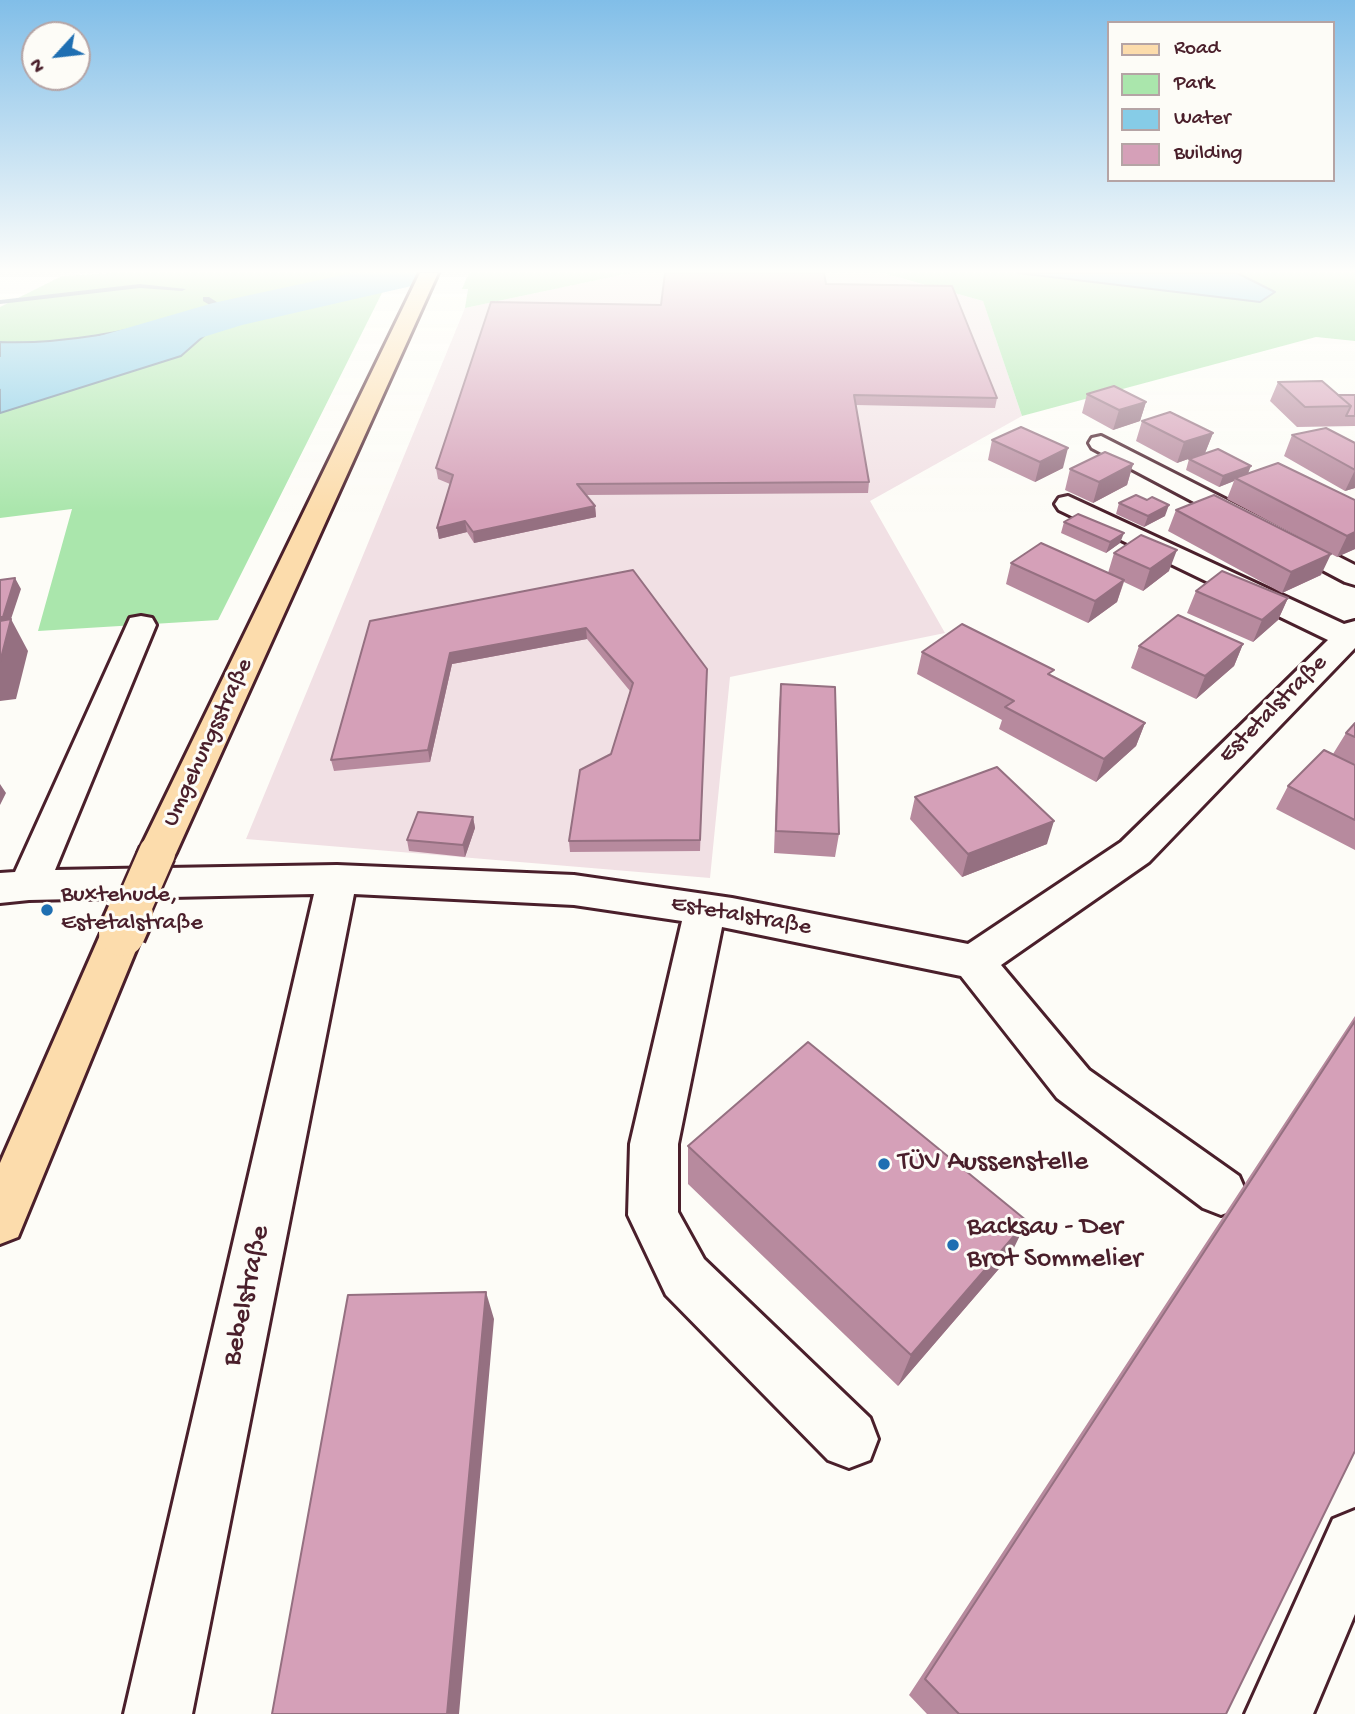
<!DOCTYPE html>
<html>
<head>
<meta charset="utf-8">
<style>
  body { margin:0 }
  #map { position:relative; width:1355px; height:1714px; overflow:hidden; background:#fdfcf7; font-family:"Gochi Hand",sans-serif }
  canvas { display:block }
  .legend { position:absolute; left:1107px; top:21px; width:228px; height:161px; box-sizing:border-box; background:#fdfcf7; border:2px solid #b5a4a5; margin:0; padding:9px 12px; list-style:none; font-size:21px; color:#4a1f2b }
  .legend li { display:flex; align-items:center; gap:14px; height:35px }
  .legend b { width:35px; border:2px solid #b5a4a5 }
  .north { position:absolute; left:21px; top:21px; width:70px; height:70px; box-sizing:border-box; background:#fdfcf7; border:2px solid #b5a4a5; border-radius:50%; rotate:243deg; font-size:19px; font-weight:700; line-height:28px; text-align:center; color:#4a1f2b }
  .north::after { content:''; display:block; margin:auto; width:24px; height:32px; background:#1f6fb2; clip-path:polygon(50% 0,100% 100%,50% 72%,0 100%) }
</style>
</head>
<body>
<div id="map">
<canvas width="1355" height="1714"></canvas>
<ul class="legend">
<li><b style="height:9px;background:#fcdcac"></b>Road</li>
<li><b style="height:19px;background:#aae6ac"></b>Park</li>
<li><b style="height:19px;background:#86cce7"></b>Water</li>
<li><b style="height:19px;background:#d5a0b8"></b>Building</li>
</ul>
<div class="north">N</div>
</div>
<script>
const ctx = document.querySelector('canvas').getContext('2d');
ctx.lineJoin = 'round';
function fillPath(path, color) {
  ctx.fillStyle = color;
  ctx.fill(path, 'evenodd');
}
function strokePath(path, color, width, dash) {
  ctx.strokeStyle = color;
  ctx.lineWidth = width;
  ctx.lineCap = dash ? 'butt' : 'round';
  ctx.setLineDash(dash || []);
  ctx.stroke(path);
}
function drawText(font, color, halo, rows, align = 'center') {
  ctx.font = font + ' "Gochi Hand",sans-serif';
  ctx.lineWidth = 6;
  ctx.setLineDash([]);
  ctx.textBaseline = 'middle';
  ctx.strokeStyle = halo;
  ctx.fillStyle = color;
  for (const [text, x, y, turn = 0] of rows) {
    ctx.save();
    ctx.translate(x, y);
    ctx.rotate((+turn || 0) * Math.PI / 180);
    ctx.textAlign = isNaN(turn) ? turn : align;
    if (halo) ctx.strokeText(text, 0, 0);
    ctx.fillText(text, 0, 0);
    ctx.restore();
  }
}
fillPath(new Path2D(`
  M630,273H882L983,301L1022,416L870,501L945,633L730,677L710,878L246,839L465,308Z`), '#f1e0e4');
fillPath(new Path2D(`
  M110,273H392L218,620L38,631L72,509L0,518V413L181,356L230,314L222,309C149,325 76,345 0,342V307L62,276Z
  M469,273H630L465,308L468,289H462Z
  M883,273H1355V341L1316,337L1022,416L983,301Z`), '#aae6ac');
const water = new Path2D(`
  M1018,273H1237L1275,292L1260,302Z
  M223,309L230,313L181,356L0,413V342C76,345 149,325 223,309Z`);
fillPath(water, '#86cce7');
strokePath(water, '#6e879c', 2);
fillPath(new Path2D(`
  M140,284L186,289L182,291L140,288L0,304V300Z
  M203,297H209L234,313L227,315L203,301Z`), '#6e879c');
fillPath(new Path2D(`
  M352,273H435L429,282L242,325L113,365L0,389V357L86,340L213,303Z`), '#86cce7');
const minor = new Path2D(`
  M1101,436L1355,565V585L1345,582L1092,448L1089,443L1092,438Z
  M1068,496L1344,624L1355,621V648L1149,862L1001,965L1089,1070L1239,1176L1246,1192L1239,1208L1221,1215L1203,1208L1057,1098L961,976L722,927L678,1144V1212L704,1259L870,1418L878,1439L870,1460L849,1468L828,1460L666,1295L628,1215L630,1144L682,921L574,905L354,894L192,1714H124L314,894L29,900L0,903V873L15,872L130,618L141,616L152,618L156,625L55,870L337,865L574,875L732,898L968,944L1121,842L1328,640L1059,510L1055,504L1059,498Z
  M1355,1510V1614L1313,1714H1245L1333,1519Z`);
const major = new Path2D(`
  M420,273H438L176,853L171,863L157,867L143,863L138,853Z
  M122,917L137,922L143,933L18,1237L0,1244V1163L101,933L107,922Z`);
strokePath(minor, '#4a1f2b', 6);
strokePath(major, '#4a1f2b', 6);
fillPath(minor, '#fdfcf7');
fillPath(major, '#fcdcac');
const majorBridgeFar1 = new Path2D(`
  M129,917L157,853`);
const majorBridge = new Path2D(`
  M122,933L130,915`);
strokePath(majorBridgeFar1, '#4a1f2b', 41, []);
strokePath(majorBridge, '#4a1f2b', 52, []);
strokePath(majorBridgeFar1, '#fcdcac', 36);
strokePath(majorBridge, '#fcdcac', 46);
fillPath(new Path2D(`
  M826,284L997,398L995,408L856,405L869,482L868,493L586,495L595,506L596,517L474,543L467,532L439,539L437,528L450,484L438,479L436,468L661,305Z
  M1278,382L1338,395H1355V426L1297,427L1270,401Z
  M1087,394L1146,402L1140,421L1113,430L1082,413Z
  M1142,421L1213,433L1205,453L1177,463L1136,441Z
  M1292,435L1355,443V488L1345,491L1284,456Z
  M992,440L1063,468L1035,482L988,460Z
  M1189,459L1355,500V549L1337,557L1227,499L1234,481L1219,487L1186,470Z
  M1133,464L1127,485L1093,503L1065,490L1070,469Z
  M1119,503L1165,516L1144,527L1116,514Z
  M1176,510L1321,575L1282,593L1168,531Z
  M1064,522L1120,543L1106,553L1061,533Z
  M1114,553L1169,571L1143,591L1124,582L1117,602L1088,623L1006,584L1011,563L1108,573Z
  M633,570L707,669L700,851L570,852L569,841L611,754L630,691L587,639L452,664L430,762L334,771L331,760L370,621Z
  M1196,591L1288,598L1278,620L1253,642L1187,613Z
  M1243,644L1234,666L1196,699L1131,668L1139,646Z
  M922,652L1052,677L1145,723L1136,746L1096,782L999,729L1002,720L917,674Z
  M781,684L839,834L835,857L774,853L779,706Z
  M1355,723V850L1276,809L1288,786L1333,754L1346,733Z
  M915,797L1047,844L962,877L910,819Z
  M473,817L475,828L465,857L409,851L407,840Z
  M1355,1016V1451L1226,1714H927L909,1695Z
  M688,1146L1010,1256L898,1386L688,1184Z`), '#b78a9e');
fillPath(new Path2D(`
  M1146,402L1140,421L1113,430L1119,410Z
  M1213,433L1205,453L1177,463L1184,442Z
  M1068,448L1063,468L1035,482L1040,462Z
  M1133,464L1127,485L1093,503L1099,482Z
  M1251,466L1247,476L1235,478L1234,481L1219,487L1223,476Z
  M1355,470V488L1345,491Z
  M1169,505L1165,516L1144,527L1148,516Z
  M595,506L596,517L474,543L473,532Z
  M465,521L467,532L439,539L437,528Z
  M1355,532V549L1337,557L1347,536Z
  M1124,533L1120,543L1106,553L1110,542Z
  M1177,550L1169,571L1143,591L1150,569Z
  M1331,554L1321,575L1282,593L1291,572Z
  M15,578L21,589L8,628L0,629V617Z
  M1124,580L1117,602L1088,623L1095,601Z
  M1288,598L1278,620L1253,642L1262,620Z
  M11,619L28,651L16,699L0,701V662Z
  M586,628L587,639L452,664L430,762L428,750L450,653Z
  M1243,644L1234,666L1196,699L1205,676Z
  M1145,723L1136,746L1096,782L1104,759Z
  M0,784L6,793L0,805Z
  M473,817L475,828L465,857L463,845Z
  M1054,821L1047,844L962,877L968,854Z
  M1027,1221L1010,1256L898,1386L911,1355Z
  M486,1292L494,1319L459,1714H447Z`), '#957081');
const building = new Path2D(`
  M665,273H824L826,284L952,286L997,398L854,395L869,482L577,484L595,506L473,532L465,521L437,528L453,475L436,468L491,302L661,305Z
  M1322,381L1351,406L1305,407L1278,382Z
  M1114,386L1146,402L1119,410L1087,394Z
  M1338,395H1355V416H1346L1351,406Z
  M1170,412L1213,433L1184,442L1142,421Z
  M1021,427L1068,448L1040,462L992,440Z
  M1326,428L1355,443V470L1292,435Z
  M1218,449L1251,466L1223,476L1189,459Z
  M1105,452L1133,464L1099,482L1070,469Z
  M1278,463L1355,500V532L1347,536L1235,478Z
  M1136,495L1147,500L1152,497L1169,505L1148,516L1119,503Z
  M1214,495L1331,554L1291,572L1176,510Z
  M1078,514L1124,533L1110,542L1064,522Z
  M1141,535L1177,550L1150,569L1114,553Z
  M1041,543L1124,580L1095,601L1011,563Z
  M633,570L707,669L700,840L569,841L580,770L611,754L633,683L586,628L450,653L428,750L331,760L370,621Z
  M1222,571L1288,598L1262,620L1196,591Z
  M15,578L3,617H0V580Z
  M1178,615L1243,644L1205,676L1139,646Z
  M11,619L0,662V621Z
  M962,624L1054,670L1048,674L1145,723L1104,759L1005,707L1014,701L922,652Z
  M781,684L835,687L839,834L776,831Z
  M1355,723V737L1346,733Z
  M1324,750L1355,765V820L1288,786Z
  M997,767L1054,821L968,854L915,797Z
  M418,812L473,817L463,845L407,840Z
  M1355,1021V1451L1226,1714H959L925,1679Z
  M808,1042L1027,1221L911,1355L688,1146Z
  M486,1292L447,1714H272L348,1295Z`);
fillPath(building, '#d5a0b8');
strokePath(building, '#957081', 2);
const sky = ctx.createLinearGradient(0, 0, 0, 512);
sky.addColorStop(0, '#81bee8');
sky.addColorStop(0.53, '#fefefb');
sky.addColorStop(1, '#fefefb00');
ctx.fillStyle = sky;
ctx.fillRect(0, 0, 1355, 512);
for (const [x, y, r, color] of [
  [47,910,7,"#1f6fb2"],
  [884,1164,7,"#1f6fb2"],
  [953,1245,7,"#1f6fb2"]
]) {
  const dot = new Path2D();
  dot.arc(x, y, r, 0, 2 * Math.PI);
  ctx.fillStyle = color;
  ctx.fill(dot);
  strokePath(dot, '#fdfcf7', 2.5);
}
drawText('24px', '#4a1f2b', '#fdfcf7', [
  ["Estetalstraße",1274,710,-45],
  ["Umgehungsstraße",209,743,-65],
  ["Estetalstraße",741,917,10]
]);
drawText('24px', '#4a1f2b', '#fdfcf7', [
  ["Buxtehude,",61,896],
  ["Estetalstraße",61,924]
], 'left');
drawText('28px', '#4a1f2b', '#fdfcf7', [
  ["TÜV Aussenstelle",898,1164],
  ["Backsau - Der",967,1229],
  ["Brot Sommelier",967,1261]
], 'left');
drawText('28px', '#4a1f2b', '#fdfcf7', [
  ["Bebelstraße",248,1296,-78]
]);
</script>
</body>
</html>
